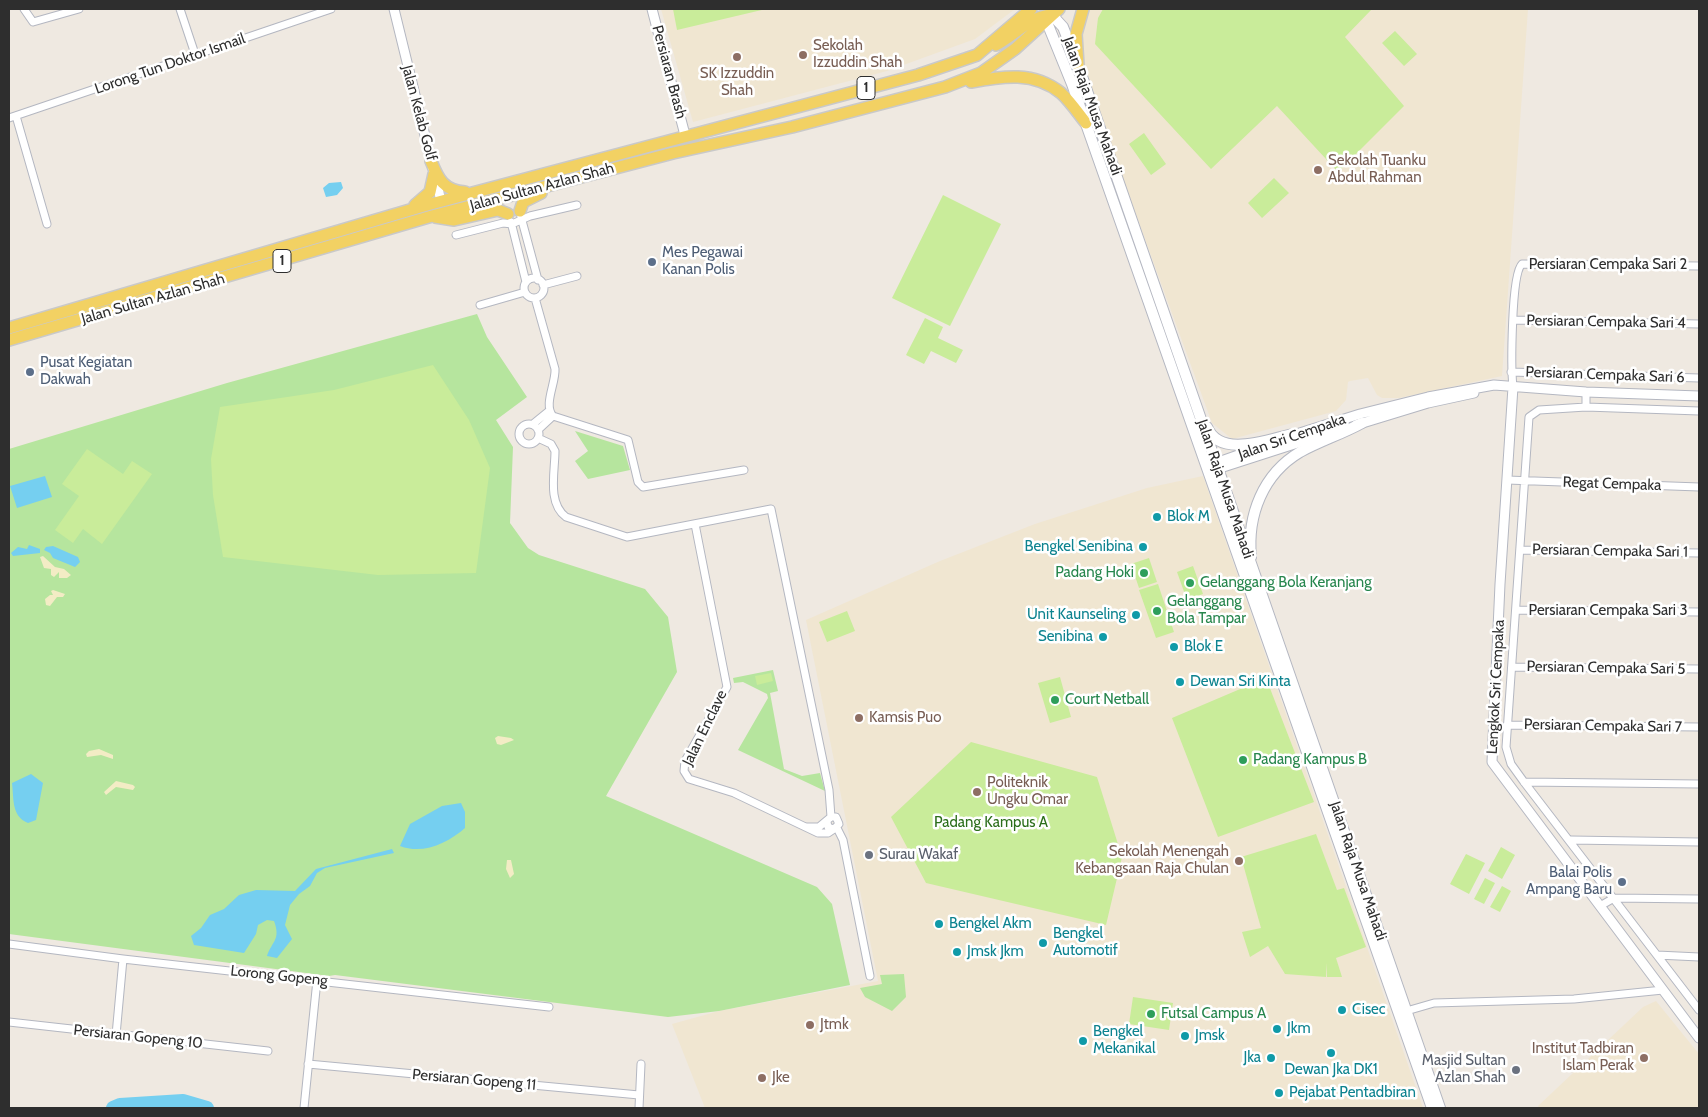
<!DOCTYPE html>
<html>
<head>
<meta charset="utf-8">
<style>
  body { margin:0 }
  #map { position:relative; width:1708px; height:1117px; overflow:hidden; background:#efe9e1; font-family:Cabin,sans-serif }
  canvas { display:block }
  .frame { position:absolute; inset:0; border:10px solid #2e2e2e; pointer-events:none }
</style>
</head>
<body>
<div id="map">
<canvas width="1708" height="1117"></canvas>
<div class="frame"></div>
</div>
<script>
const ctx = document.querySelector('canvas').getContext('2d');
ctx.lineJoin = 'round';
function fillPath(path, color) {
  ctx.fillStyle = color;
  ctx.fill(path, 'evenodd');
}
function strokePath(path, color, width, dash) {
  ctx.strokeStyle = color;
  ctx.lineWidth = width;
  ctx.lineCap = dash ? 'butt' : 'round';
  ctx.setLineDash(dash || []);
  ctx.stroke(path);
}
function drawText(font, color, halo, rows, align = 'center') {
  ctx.font = font + ' Cabin,sans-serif';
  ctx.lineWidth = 5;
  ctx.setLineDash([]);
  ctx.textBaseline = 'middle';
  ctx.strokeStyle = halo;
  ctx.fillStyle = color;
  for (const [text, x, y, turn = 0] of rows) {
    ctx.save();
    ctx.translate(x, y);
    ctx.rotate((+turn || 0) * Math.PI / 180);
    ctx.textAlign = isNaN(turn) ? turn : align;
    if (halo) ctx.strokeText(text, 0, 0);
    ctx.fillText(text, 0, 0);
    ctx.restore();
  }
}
fillPath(new Path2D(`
  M661,9H1015L975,39L887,71L693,122Z
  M1087,9H1528L1502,376L1399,398H1382L1377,395L1368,378L1350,381L1348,382L1346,400L1336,411L1232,439L1212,423L1088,83L1080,45L1081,29Z
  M1203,476L1423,1108H705L672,1024L719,1011L878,981L806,620L940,561L1035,524L1147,488Z
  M1656,1001L1699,1054V1108H1539L1538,1106L1643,1007Z`), '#f0e6d1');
fillPath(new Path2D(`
  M477,314L487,337L527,397L496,420L513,447L510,523L528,548L539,555L645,589L668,617L677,672L606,796L817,887L832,904L850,985L719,1011L668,1017L335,975L329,976L9,934V449L227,383Z
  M575,431L623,446L630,470L588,479L575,461L588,451Z
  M773,670L778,691L770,693L784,769L802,776L820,773L825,791L738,750L768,698L767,694L743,682L734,683L733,678Z
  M904,974L906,997L892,1011L865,997L860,988L882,984L880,975Z`), '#b6e59e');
fillPath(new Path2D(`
  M43,556L55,567L64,569L71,575L67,578H59V572L54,577L51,575V569L44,568L40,557Z
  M53,590L65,594L63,597H57L50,606L46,605L45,599L50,595H53L51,591Z
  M498,736L511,738L514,740L501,745L497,744L495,738Z
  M99,749L113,755V759L101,755L87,757L86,754L89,751Z
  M116,781L133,785L135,787L133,790L116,787L106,795L104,792Z
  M507,860H511L514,874L510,878L506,869Z`), '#f3ecc5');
fillPath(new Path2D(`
  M673,9H766L677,30Z
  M1103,9H1372L1345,37L1404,106L1338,172L1277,106L1211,169L1095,44L1098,18Z
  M1395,31L1417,54L1404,66L1382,43Z
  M1144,133L1166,164L1151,175L1129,144Z
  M1274,178L1289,193L1262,218L1248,203Z
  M943,195L1001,224L950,326L892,298Z
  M925,318L943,327L938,338L963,350L956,363L931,351L924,364L906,355Z
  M433,365L469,420L490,468L476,573L378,575L223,557L213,495L211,459L220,407L334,390Z
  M87,449L123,474L132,461L152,474L102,544L83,529L73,543L55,530L79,496L62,484Z
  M1149,558L1157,582L1139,588L1131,564Z
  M1193,566L1203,594L1187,600L1177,572Z
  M1158,584L1174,632L1156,638L1139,590Z
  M847,611L855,631L827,642L819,622Z
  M771,673L773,681L757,685L755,676Z
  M1060,677L1071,717L1050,723L1038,683Z
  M1266,678L1314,802L1218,837L1172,718Z
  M971,742L1097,777L1122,857L1106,925L926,883L891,817Z
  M1316,834L1337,890L1344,888L1366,947L1336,958L1342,977H1327V963L1326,977L1285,974L1268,946L1250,957L1242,932L1261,928L1241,857Z
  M1501,847L1515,855L1502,879L1488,871Z
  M1466,854L1485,863L1469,894L1450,884Z
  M1485,878L1495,883L1484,904L1474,899Z
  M1502,886L1511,891L1500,912L1490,907Z
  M1133,997L1173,1003L1169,1030L1129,1024Z`), '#c9ec9a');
fillPath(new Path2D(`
  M341,182L343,188L337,195L326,197L323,188L329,183Z
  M45,476L52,497L17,508L10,486Z
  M29,545L40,549V553L13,556L11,553L18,547L27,549Z
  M53,546L78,557L80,562L75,567L53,558L50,553L44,550L46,547Z
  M31,774L43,783L36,820L28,823C11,816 14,798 12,783Z
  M461,803L465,812V828C448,843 423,855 400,846L410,824L442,806Z
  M392,849L394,853L325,868L317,873L310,886L299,894L290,905L285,925L292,939L277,958L267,956C272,941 281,940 274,921L267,920L258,925L256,934L244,953L194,945L191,936L201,928L210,915L224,909L239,895L256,890L295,891L316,869Z`), '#75cff0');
strokePath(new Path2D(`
  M113,1108L120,1105L183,1101L207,1108`), '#75cff0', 14);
const minor = new Path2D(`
  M24,9L33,22L79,9
  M180,9L195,54
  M16,116L47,224
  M9,118L331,9
  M521,217L538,280
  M511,222L526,282
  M456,235L503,223L512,224L530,216L577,205
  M524 288a10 10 0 1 1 20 0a10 10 0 1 1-20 0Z
  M543,285L577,276
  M535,298L555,369C556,383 543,405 553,416
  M480,305L525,292
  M1513,320L1699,324
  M1511,372L1699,378
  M1513,387C1511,369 1511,274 1522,264L1699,266
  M1586,392V407
  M1699,411L1586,407L1539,410L1529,417L1506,747L1511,764L1524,782L1699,1010
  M553,416L628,440L638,482L643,487L744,470
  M533,424L549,411
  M519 434a10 10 0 1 1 20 0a10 10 0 1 1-20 0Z
  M538,430L553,416
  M538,438L551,444L555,451C555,472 547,503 566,517L627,537L771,509L829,790L831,817
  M1507,480L1699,487
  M695,524L727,687L685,761L684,771L689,779L734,793L818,833H828L834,829
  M1521,550L1699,553
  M1516,610L1699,612
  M1512,667L1699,669
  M1507,725L1699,727
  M1524,782L1699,784
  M807,827H819L831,817H836L839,824L834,829L828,827L827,822
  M837,828L843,840L870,976
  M1571,840L1699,842
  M1600,906L1614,898L1699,899
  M9,944L123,959L549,1007
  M1657,955L1699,957
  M1403,1012L1434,1003L1574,999L1663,990
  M9,1022L268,1051
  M116,1035L123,959
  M308,1064L639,1095
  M304,1108L317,980
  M639,1108L641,1064`);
const tertiary = new Path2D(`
  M394,9L441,201
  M652,9L685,135
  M1513,387L1500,584L1492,762L1699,1038
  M1356,425L1428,403L1474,393
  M1287,437L1360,414L1428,397L1494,385L1586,392L1699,396
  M1210,465L1275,442
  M1213,469H1217L1341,429`);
const secondary = new Path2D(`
  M1052,15L1063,27L1078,65L1440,1108
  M1046,20L1072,84L1432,1108
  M1207,427C1220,459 1269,439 1293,434
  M1251,557C1247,515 1263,474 1300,452C1320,441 1342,434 1362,423`);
const primary = new Path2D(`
  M996,45C1015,35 1029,17 1051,15
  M1078,65L1076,34L1083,9
  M971,82C1003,76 1034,71 1061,93C1070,101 1078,113 1086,123
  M431,161C438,179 444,191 465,192
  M415,205L430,192L434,174
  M520,211L523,202L541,193
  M435,217L454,220L498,210L508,214
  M9,328L427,205L918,75L977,55L1031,9
  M9,340L432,216L673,153L792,127L945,87L981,73L1015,49L1059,9`);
strokePath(minor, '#b4b7c1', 9);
strokePath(tertiary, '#b4b7c1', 11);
strokePath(secondary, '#b4b7c1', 12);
strokePath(primary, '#c9c9c9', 14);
strokePath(minor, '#fff', 7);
strokePath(tertiary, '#fff', 9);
strokePath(secondary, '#fff', 10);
strokePath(primary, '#f2d163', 11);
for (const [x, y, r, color] of [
  [803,55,5,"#8d6e63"],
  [737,57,5,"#8d6e63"],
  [1318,170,5,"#8d6e63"],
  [652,262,5,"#5c6f8a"],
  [30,372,5,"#5c6f8a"],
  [1157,517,5,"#0f9aa8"],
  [1143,547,5,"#0f9aa8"],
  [1144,573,5,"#2e9e5b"],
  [1190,583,5,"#2e9e5b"],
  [1157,611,5,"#2e9e5b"],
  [1136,615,5,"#0f9aa8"],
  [1103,637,5,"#0f9aa8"],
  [1174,647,5,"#0f9aa8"],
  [1180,682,5,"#0f9aa8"],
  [1055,700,5,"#2e9e5b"],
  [859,718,5,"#8d6e63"],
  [1243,760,5,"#2e9e5b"],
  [977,792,5,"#8d6e63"],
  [869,855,5,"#6b7280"],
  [1239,861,5,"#8d6e63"],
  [1622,882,5,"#5c6f8a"],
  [939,924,5,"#0f9aa8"],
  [1043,943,5,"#0f9aa8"],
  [957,952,5,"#0f9aa8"],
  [1342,1010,5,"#0f9aa8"],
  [1151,1014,5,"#2e9e5b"],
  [810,1025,5,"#8d6e63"],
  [1277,1029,5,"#0f9aa8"],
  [1185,1036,5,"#0f9aa8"],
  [1083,1041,5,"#0f9aa8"],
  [1331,1053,5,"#0f9aa8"],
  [1271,1058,5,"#0f9aa8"],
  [1644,1058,5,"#8d6e63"],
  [1516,1070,5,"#6b7280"],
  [762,1078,5,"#8d6e63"],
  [1279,1093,5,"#0f9aa8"]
]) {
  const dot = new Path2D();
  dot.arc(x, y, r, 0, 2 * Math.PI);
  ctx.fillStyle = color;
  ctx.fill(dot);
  strokePath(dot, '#fff', 2);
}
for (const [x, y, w] of [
  [866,88,18],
  [282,261,18]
]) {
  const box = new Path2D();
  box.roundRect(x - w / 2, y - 11.5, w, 23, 4);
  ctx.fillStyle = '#fff';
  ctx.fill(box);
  strokePath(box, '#2e2e2e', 1);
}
drawText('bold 14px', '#2e2e2e', null, [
  ["1",866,88],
  ["1",282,261]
]);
drawText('15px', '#785e54', '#fff', [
  ["Sekolah",813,46],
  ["Izzuddin Shah",813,63],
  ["SK Izzuddin",737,74,"center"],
  ["Shah",737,91,"center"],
  ["Sekolah Tuanku",1328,161],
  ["Abdul Rahman",1328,178],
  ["Kamsis Puo",869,718],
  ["Politeknik",987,783],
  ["Ungku Omar",987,800],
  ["Sekolah Menengah",1229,852,"right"],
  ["Kebangsaan Raja Chulan",1229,869,"right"],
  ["Jtmk",820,1025],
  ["Institut Tadbiran",1634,1049,"right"],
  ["Islam Perak",1634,1066,"right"],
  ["Jke",772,1078]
], 'left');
drawText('15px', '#2e2e2e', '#fff', [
  ["Lorong Tun Doktor Ismail",170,64,-19],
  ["Persiaran Brash",669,72,75],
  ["Jalan Raja Musa Mahadi",1092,106,70],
  ["Jalan Kelab Golf",419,113,75],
  ["Jalan Sultan Azlan Shah",542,187,-15],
  ["Persiaran Cempaka Sari 2",1608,265],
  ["Jalan Sultan Azlan Shah",153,299,-16],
  ["Persiaran Cempaka Sari 4",1606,322,1],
  ["Persiaran Cempaka Sari 6",1605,375,2],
  ["Jalan Sri Cempaka",1292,437,-19],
  ["Regat Cempaka",1612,484,2],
  ["Jalan Raja Musa Mahadi",1225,489,71],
  ["Persiaran Cempaka Sari 1",1610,551,1],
  ["Persiaran Cempaka Sari 3",1608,611],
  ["Persiaran Cempaka Sari 5",1606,668,1],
  ["Lengkok Sri Cempaka",1496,687,-87],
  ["Persiaran Cempaka Sari 7",1603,726,1],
  ["Jalan Enclave",705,728,-64],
  ["Jalan Raja Musa Mahadi",1358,871,71],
  ["Lorong Gopeng",279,976,6],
  ["Persiaran Gopeng 10",138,1037,6],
  ["Persiaran Gopeng 11",474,1080,5]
]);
drawText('15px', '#4e5e75', '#fff', [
  ["Mes Pegawai",662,253],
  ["Kanan Polis",662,270],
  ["Pusat Kegiatan",40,363],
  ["Dakwah",40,380],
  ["Balai Polis",1612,873,"right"],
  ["Ampang Baru",1612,890,"right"]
], 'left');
drawText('15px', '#0d838f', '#fff', [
  ["Blok M",1167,517],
  ["Bengkel Senibina",1133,547,"right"],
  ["Unit Kaunseling",1126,615,"right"],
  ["Senibina",1093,637,"right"],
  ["Blok E",1184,647],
  ["Dewan Sri Kinta",1190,682],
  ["Bengkel Akm",949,924],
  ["Bengkel",1053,934],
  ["Automotif",1053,951],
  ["Jmsk Jkm",967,952],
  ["Cisec",1352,1010],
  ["Jkm",1287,1029],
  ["Bengkel",1093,1032],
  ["Mekanikal",1093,1049],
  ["Jmsk",1195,1036],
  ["Jka",1261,1058,"right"],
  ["Dewan Jka DK1",1331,1070,"center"],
  ["Pejabat Pentadbiran",1289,1093]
], 'left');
drawText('15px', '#27864d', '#fff', [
  ["Padang Hoki",1134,573,"right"],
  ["Gelanggang Bola Keranjang",1200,583],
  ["Gelanggang",1167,602],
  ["Bola Tampar",1167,619],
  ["Court Netball",1065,700],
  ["Padang Kampus B",1253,760],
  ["Futsal Campus A",1161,1014]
], 'left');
drawText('15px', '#2c6e1b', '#fff', [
  ["Padang Kampus A",991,823]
]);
drawText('15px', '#5b616d', '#fff', [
  ["Surau Wakaf",879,855],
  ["Masjid Sultan",1506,1061,"right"],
  ["Azlan Shah",1506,1078,"right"]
], 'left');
</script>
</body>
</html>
